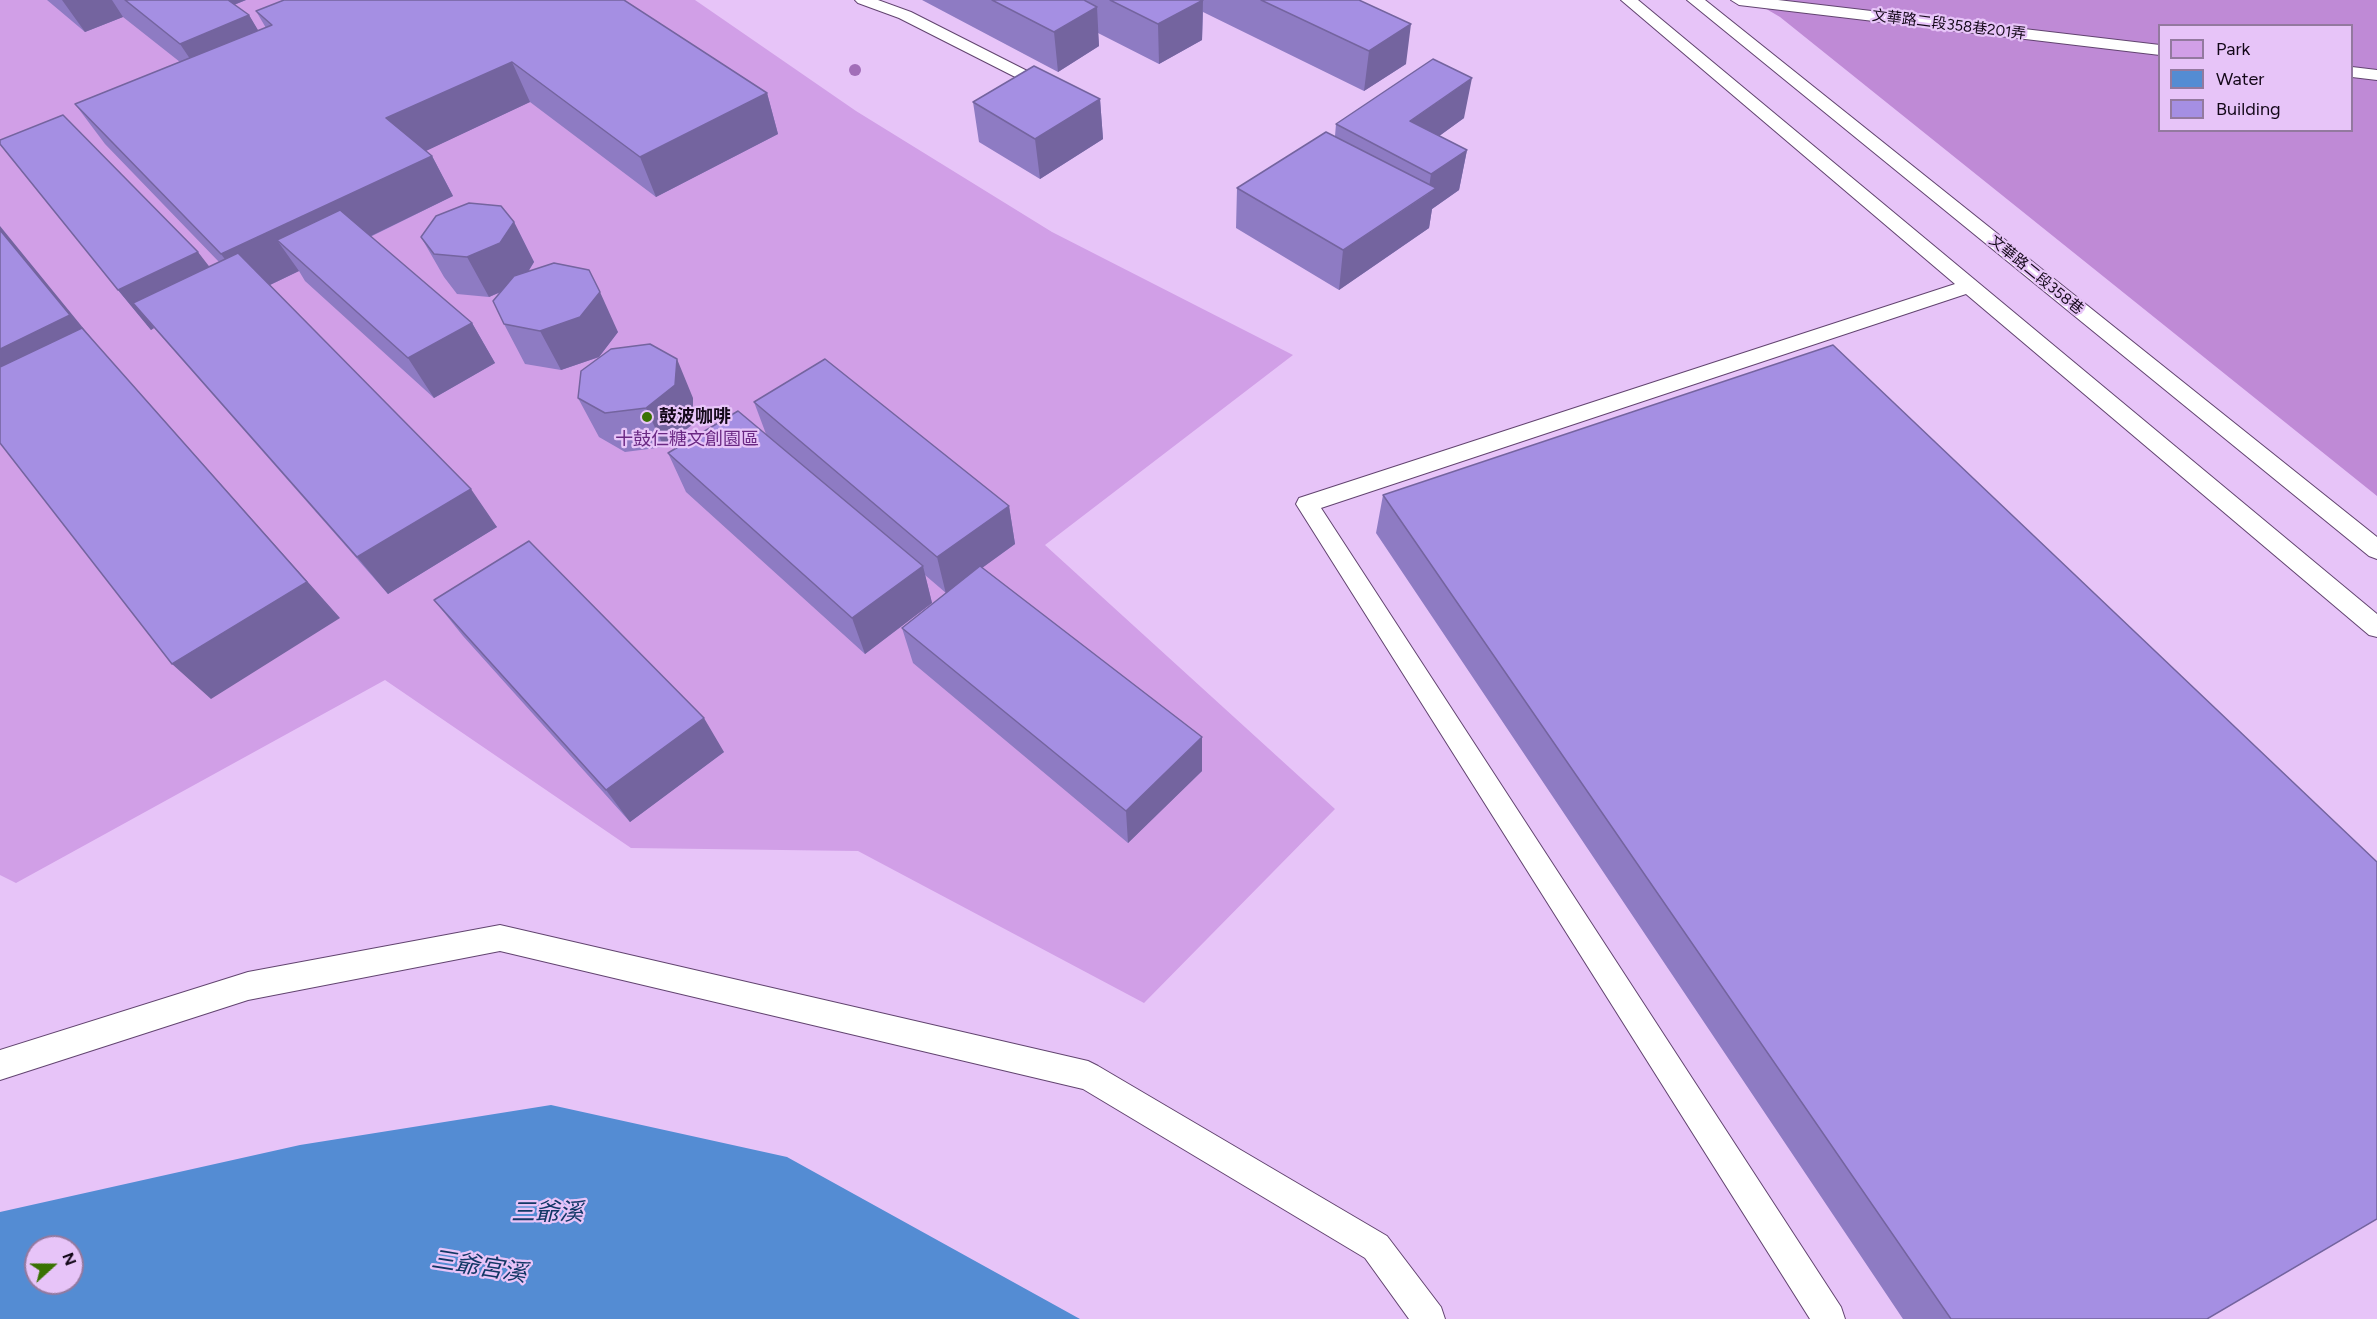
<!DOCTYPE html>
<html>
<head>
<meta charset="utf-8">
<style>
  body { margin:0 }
  #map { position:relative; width:2377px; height:1319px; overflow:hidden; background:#e7c4f8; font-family:Figtree,sans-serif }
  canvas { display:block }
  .legend { position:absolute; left:2158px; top:24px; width:195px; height:108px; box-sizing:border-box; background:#e7c4f8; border:2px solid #93799f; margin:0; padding:8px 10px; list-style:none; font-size:18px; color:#140819 }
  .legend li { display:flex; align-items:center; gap:12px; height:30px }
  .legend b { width:30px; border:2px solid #93799f }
  .north { position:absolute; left:24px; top:1235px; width:60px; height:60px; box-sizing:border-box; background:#e7c4f8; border:2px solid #93799f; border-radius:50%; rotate:69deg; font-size:16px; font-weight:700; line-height:24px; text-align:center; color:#140819 }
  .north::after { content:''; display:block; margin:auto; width:21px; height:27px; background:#397202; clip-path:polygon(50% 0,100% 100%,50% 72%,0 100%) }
</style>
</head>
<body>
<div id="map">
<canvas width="2377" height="1319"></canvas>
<ul class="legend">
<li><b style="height:16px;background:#d19fe7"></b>Park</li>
<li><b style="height:16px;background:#548cd3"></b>Water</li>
<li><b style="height:16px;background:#a58fe3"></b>Building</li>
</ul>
<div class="north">N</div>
</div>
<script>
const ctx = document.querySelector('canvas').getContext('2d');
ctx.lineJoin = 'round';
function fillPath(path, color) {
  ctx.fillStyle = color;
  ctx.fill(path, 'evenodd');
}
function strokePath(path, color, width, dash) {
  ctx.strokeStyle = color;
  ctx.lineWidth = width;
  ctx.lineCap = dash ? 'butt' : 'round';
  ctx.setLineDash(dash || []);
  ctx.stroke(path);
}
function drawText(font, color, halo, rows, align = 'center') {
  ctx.font = font + ' Figtree,"Noto Sans TC",sans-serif';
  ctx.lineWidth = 4.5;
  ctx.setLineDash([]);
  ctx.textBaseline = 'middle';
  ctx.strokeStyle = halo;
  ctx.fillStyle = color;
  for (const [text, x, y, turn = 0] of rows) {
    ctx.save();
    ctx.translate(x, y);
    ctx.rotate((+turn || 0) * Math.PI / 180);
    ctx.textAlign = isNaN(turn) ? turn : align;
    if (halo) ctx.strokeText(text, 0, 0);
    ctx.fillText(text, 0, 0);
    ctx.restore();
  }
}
fillPath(new Path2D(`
  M0,0H695L856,111L1052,232L1293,355L1045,545L1335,809L1144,1003L858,851L631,848L385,680L16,883L0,875Z`), '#d19fe7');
fillPath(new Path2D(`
  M1751,0H2377V496L1780,17ZM2160,26H2352V130H2160Z`), '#bf8ad6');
fillPath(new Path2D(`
  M551,1105L787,1157L1080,1319H0V1212L300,1145ZM36,1247H72V1283H36Z`), '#548cd3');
const lane = new Path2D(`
  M855,0H878L911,12L1045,80L1047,83L1045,86H1033L899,18L858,3Z
  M1621,0H1638L2377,614V637L2369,635L1966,294L1321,508L1841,1307L1845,1319H1810L1296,504L1299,498L1955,284Z
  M1687,0H1705L2377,537V559L2369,556Z
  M1731,0H1778L2160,45V55L1739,5Z
  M2352,67L2377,70V80L2352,77Z
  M500,925L1088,1061L1098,1066L1387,1236L1441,1307L1445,1319H1409L1365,1258L1083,1089L500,951L248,1000L0,1080V1050L248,972Z`);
strokePath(lane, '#624470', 2);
fillPath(lane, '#fff');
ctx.fillStyle = '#a26eb8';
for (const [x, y] of [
  [855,70]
]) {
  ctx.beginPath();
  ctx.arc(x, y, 6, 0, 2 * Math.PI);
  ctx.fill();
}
fillPath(new Path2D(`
  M47,0H246L234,5L249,15L258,31L266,28L256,11L767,93L778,134L656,197L530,102L425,151L432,156L453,196L370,237L472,323L495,363L434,398L305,281L299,271L270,285L497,527L388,594L154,328L151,330L118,290L210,267L219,262L105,144L75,104L180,62L123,17L85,32Z
  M922,0H1359L1406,64L1364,91L1203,12L1202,40L1159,64L1098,33L1099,46L1058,72Z
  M1100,99L1103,139L1040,179L979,142L973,102Z
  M1464,118L1439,136L1467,150L1459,190L1432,209L1429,228L1339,290L1236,228L1237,188L1335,136L1336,124Z
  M514,222L534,262L528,272L618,332L599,357L561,370L525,364L504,324L501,292L489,297L457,294L444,277L421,237Z
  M578,398H693V424L664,447L625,452L599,437Z
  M754,402L1009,506L1015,544L982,568L1202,771L1128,843L913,663L902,628L946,593L925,575L932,603L865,654L686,492L668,453L766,434Z
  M1383,495L2207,1319H1903L1376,533Z
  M434,600L724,752L630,822L463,636Z`), '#8e7bc3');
fillPath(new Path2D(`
  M62,0H112L123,17L85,32Z
  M208,0H246L216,12Z
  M1203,0L1202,40L1159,64L1158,24Z
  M1097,7L1099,46L1058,72L1054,32Z
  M249,15L273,55L207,84L180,44Z
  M1411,24L1406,64L1364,91L1369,51Z
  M512,62L530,102L409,159L386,118Z
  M1472,78L1464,118L1405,161L1410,121Z
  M767,93L778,134L656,197L640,157Z
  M1100,99L1103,139L1040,179L1035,139Z
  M1467,150L1459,190L1432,209L1429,228L1339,290L1343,250L1428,194L1431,174Z
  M432,156L453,196L307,267L277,240L299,271L251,294L221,254Z
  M514,222L534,262L521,283L489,297L467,257Z
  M0,226L97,345L340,618L211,699L172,664L0,386Z
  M198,252L229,292L133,303L154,328L151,330L118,290Z
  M600,292L618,332L599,357L561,370L540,331Z
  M472,323L495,363L434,398L408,358Z
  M677,359L693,398V424L664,447L646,408Z
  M471,489L497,527L388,594L357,557Z
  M1009,506L1015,544L946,594L937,557Z
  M923,566L932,603L865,654L852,618Z
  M704,718L724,752L630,822L606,790Z
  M1202,737V771L1128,843L1126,811Z`), '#74649f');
const building = new Path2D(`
  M125,0H228L249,15L180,44Z
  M284,0H624L767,93L640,157L512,62L386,118L432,156L221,254L75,104L272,25L256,11Z
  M992,0H1084L1097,7L1054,32Z
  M1110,0H1203L1158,24Z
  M1261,0H1359L1411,24L1369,51Z
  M1433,59L1472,78L1410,121L1467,150L1431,174L1336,124Z
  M1034,66L1100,99L1035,139L973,102Z
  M63,115L198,252L118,290L0,144V140Z
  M1326,132L1436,188L1343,250L1237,188Z
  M469,203L501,206L514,222L500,243L467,257L434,254L421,237L436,216Z
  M340,210L472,323L408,358L277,240Z
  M0,230L70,315L0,349Z
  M238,253L471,489L357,557L133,303Z
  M554,263L589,270L600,292L580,317L540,331L504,324L493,301L514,276Z
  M82,328L307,582L172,664L0,443V367Z
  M650,344L677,359L675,385L646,408L605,413L578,398L581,371L611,349Z
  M1833,345L2377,862V1219L2207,1319H1951L1383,495Z
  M825,359L1009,506L937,557L754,402Z
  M738,411L923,566L852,618L668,453Z
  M529,541L704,718L606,790L434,600Z
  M980,566L1202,737L1126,811L902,628Z`);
fillPath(building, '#a58fe3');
strokePath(building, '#74649f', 1.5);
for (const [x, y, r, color] of [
  [647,417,6,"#397202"]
]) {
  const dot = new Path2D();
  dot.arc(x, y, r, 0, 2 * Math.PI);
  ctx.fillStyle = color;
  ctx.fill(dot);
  strokePath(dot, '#e7c4f8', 2);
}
drawText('15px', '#140819', '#e7c4f8', [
  ["文華路二段358巷201弄",1949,25,7],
  ["文華路二段358巷",2036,275,39]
]);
drawText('bold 18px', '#140819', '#e7c4f8', [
  ["鼓波咖啡",659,417]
], 'left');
drawText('18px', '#6a2883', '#e7c4f8', [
  ["十鼓仁糖文創園區",687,440]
]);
drawText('italic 24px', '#113765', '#e7c4f8', [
  ["三爺溪",547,1213],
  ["三爺宮溪",479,1267,9]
]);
</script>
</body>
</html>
